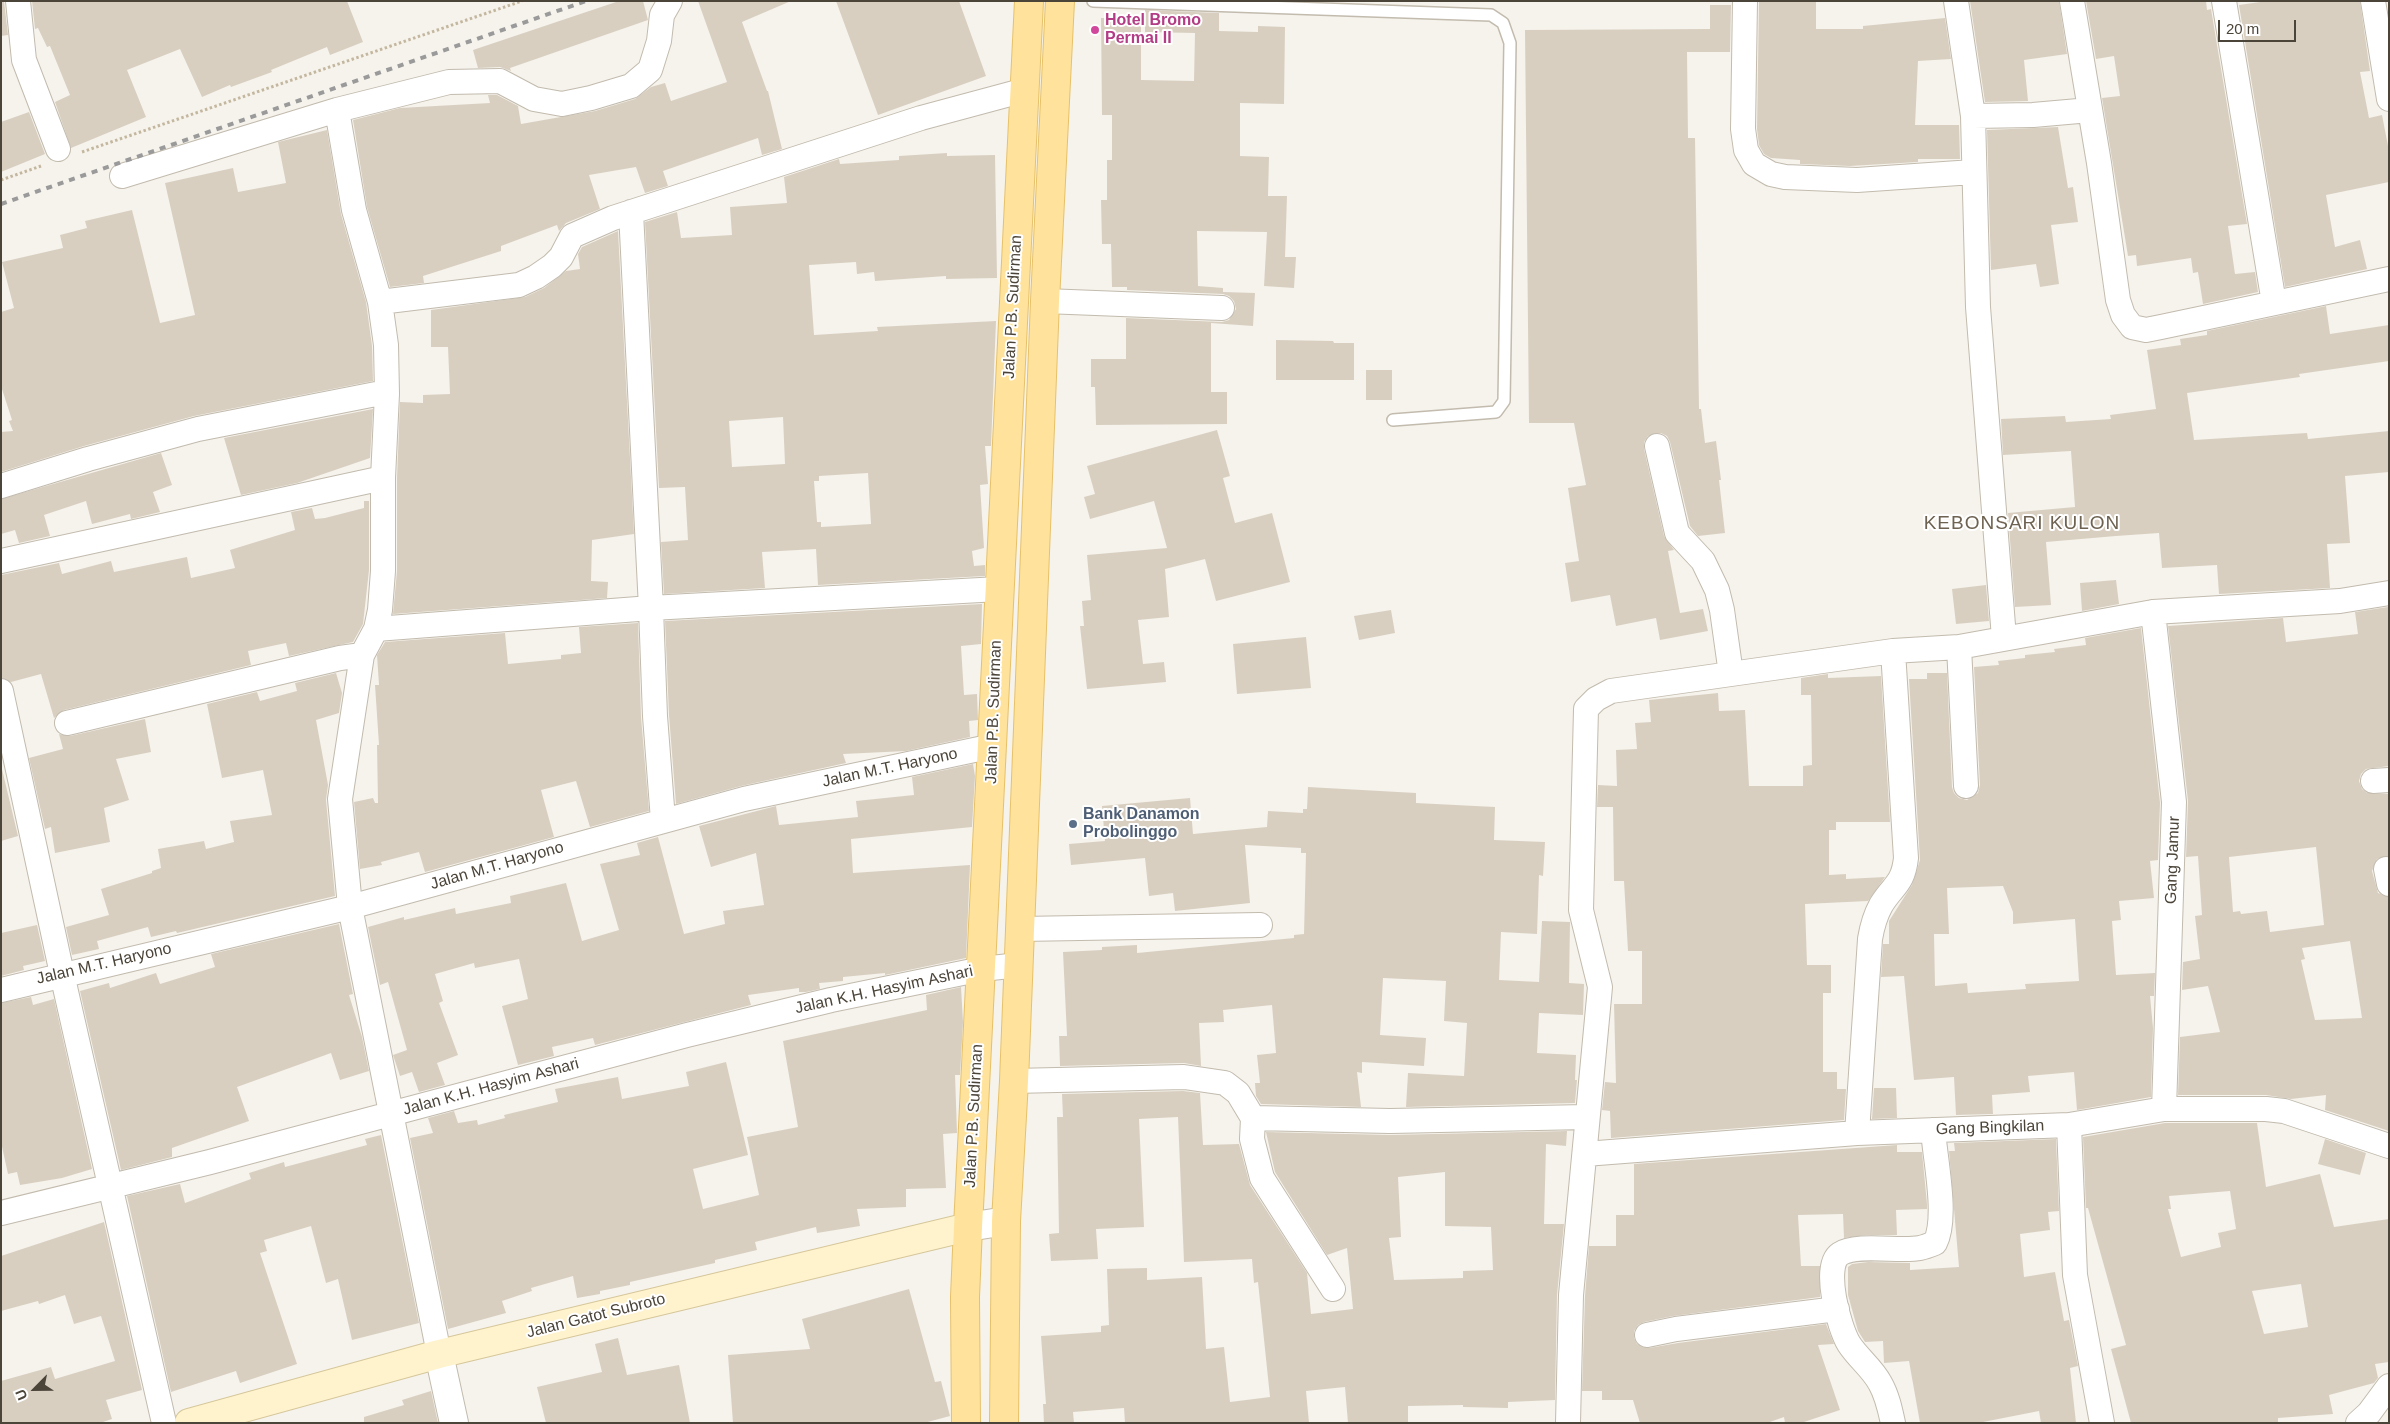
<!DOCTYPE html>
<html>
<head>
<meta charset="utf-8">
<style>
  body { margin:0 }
  #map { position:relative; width:2390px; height:1424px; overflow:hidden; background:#f6f3ec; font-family:Helvetica,sans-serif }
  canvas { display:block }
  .frame { position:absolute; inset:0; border:2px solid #4b4439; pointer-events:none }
  .north { position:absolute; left:10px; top:1364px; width:50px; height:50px; -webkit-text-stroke:4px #fff; paint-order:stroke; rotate:247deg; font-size:14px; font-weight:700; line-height:20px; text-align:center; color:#4b4439 }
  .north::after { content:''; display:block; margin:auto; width:18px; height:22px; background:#4b4439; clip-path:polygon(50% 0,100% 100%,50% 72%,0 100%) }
  .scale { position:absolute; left:2218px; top:20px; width:78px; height:22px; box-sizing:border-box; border:2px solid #4b4439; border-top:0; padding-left:6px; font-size:15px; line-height:18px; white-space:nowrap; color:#4b4439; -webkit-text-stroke:4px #fff; paint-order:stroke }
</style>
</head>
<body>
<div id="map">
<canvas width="2390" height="1424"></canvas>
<div class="frame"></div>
<div class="north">U</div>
<div class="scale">20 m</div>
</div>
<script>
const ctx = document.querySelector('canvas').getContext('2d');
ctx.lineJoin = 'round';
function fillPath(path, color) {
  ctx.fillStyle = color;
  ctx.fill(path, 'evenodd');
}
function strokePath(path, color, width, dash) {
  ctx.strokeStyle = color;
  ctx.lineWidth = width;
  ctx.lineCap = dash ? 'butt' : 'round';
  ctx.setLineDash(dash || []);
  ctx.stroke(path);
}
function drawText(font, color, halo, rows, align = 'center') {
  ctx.font = font + ' Helvetica,sans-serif';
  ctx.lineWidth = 4;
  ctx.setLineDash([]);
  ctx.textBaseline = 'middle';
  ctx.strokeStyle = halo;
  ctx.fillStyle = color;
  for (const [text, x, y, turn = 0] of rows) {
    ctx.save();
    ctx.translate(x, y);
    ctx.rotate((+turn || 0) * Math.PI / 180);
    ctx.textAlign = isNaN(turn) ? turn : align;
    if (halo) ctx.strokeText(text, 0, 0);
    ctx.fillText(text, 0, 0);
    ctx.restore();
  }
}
fillPath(new Path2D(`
  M1,1H4L8,35L1,36Z
  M32,1H347L363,42L330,55L327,47L271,70L272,72L231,87L230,85L202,97L180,49L127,70L146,117L71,148L55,102L70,95L50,46L47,47L38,28L35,29Z
  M619,1H643L648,20L510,68L511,71L500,67L478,68L473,50Z
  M698,1H791L742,22L767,91H768L782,149L762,155L758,138L663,171L668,186L645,193L636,167L589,175L600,209L566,223L559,231L557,225L501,246V251L423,276L424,283L390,287L367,207L353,120L400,108L490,103L488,95H497L518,106L521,124L595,111L635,99L651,87L665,83L671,101L727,82Z
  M836,1H959L986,76L878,115Z
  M1759,1L1816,2V29H1863V26L1945,18L1951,59L1918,61L1915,125H1959L1960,159H1918V162L1850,166L1800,164V160L1771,158L1764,154L1759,145L1757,129Z
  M1970,1H2059L2067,54L2024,60L2028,101L1985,102Z
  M2086,1H2206L2207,10L2211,9L2247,224L2228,226L2235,274L2255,272L2258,292L2203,304L2198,272L2193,273L2191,258L2137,266L2136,255L2128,256L2102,98L2120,96L2114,56L2096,59Z
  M2267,1H2360L2370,71L2360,72L2369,118L2382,115L2389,151V182L2326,195L2335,247L2360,240L2367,269L2285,287L2239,5Z
  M1710,5H1731L1730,52H1687L1688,138H1695L1699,409H1701L1705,443L1716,441L1721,480H1719L1725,533L1698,536L1690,526L1670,442L1667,436L1661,433L1648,436L1644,442V449L1664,536L1674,550L1668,551L1680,613L1703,609L1708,631L1660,640L1656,618L1616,626L1610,595L1571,602L1565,563L1579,561L1568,488L1586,485L1574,423H1529L1525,30L1710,29Z
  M1145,10L1219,13V31L1258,32V26L1285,27L1284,104L1240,103V156L1269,157L1268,196H1287L1285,257H1296L1294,288L1264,286L1267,232L1197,231L1198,286L1223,288V292L1255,293L1253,326L1211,323V392H1227V424L1096,425L1095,387H1091V359H1126V318L1222,322L1229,320L1236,309L1234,301L1229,296L1223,294L1127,290V287H1112L1111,244H1102L1101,200H1107V160H1112V115H1102L1101,18H1141V80L1194,81L1195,33L1145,32Z
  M29,112L45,154L1,172V122Z
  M2058,127L2068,188L2073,187L2078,222L2051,225L2059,284L2040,287L2036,264L1991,270L1987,130Z
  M327,130L341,214L366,302L372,346L373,381L194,416L84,446L1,472V432L13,431L9,421L12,420L1,386V312L14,308L2,262L63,248L60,235L87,228L85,221L132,210L160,323L195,315L165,183L233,168L238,192L286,183L278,142Z
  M947,153V156L995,155L997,278L946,279V276L875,281L874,272L857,274L856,262L809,265L814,335L878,331L877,327L996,321L991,446H985L988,484L980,485L984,548L972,551L974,566L985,565V576L818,585L816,549L762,552L765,588L664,594L661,542L688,540L685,487L659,488L645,222L677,212L681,238L732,235L730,207L787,203L784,177L839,159L840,164L899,160V156ZM783,417L785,464L732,467L729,421ZM868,473L871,524L821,527V522H817L814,481H819V476Z
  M618,231L634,534L592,540L591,581L608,582L607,598L393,614L397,571V478L400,402L423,403V395L450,394L448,347H431V310L525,297L544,288L566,271L580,269L578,254L582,247Z
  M2326,306L2330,334L2389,325V361L2299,374L2300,377L2187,393L2194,440L2307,433L2308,439L2389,431V472L2345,476L2350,543L2327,544L2330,588L2219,594L2217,565L2162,568L2159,533L2116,536L2046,542L2051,605L2015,607L2008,513L2075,507L2071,451L2003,455L2001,419L2065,416L2066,422L2111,419L2110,415L2156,409L2147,350L2181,345L2180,339L2207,335V331Z
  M1276,340L1333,341L1334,343H1354V380H1276Z
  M1366,370H1392V400H1366Z
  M373,409L370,458L297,483L241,495L224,438Z
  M1217,430L1230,476L1223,478L1235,523L1272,513L1290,582L1216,601L1205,559L1165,569L1169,617L1138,620L1143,664L1164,662L1166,682L1087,689L1080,626H1084L1082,601L1091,600L1087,555L1167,548L1154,501L1090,519L1084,497L1095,494L1087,466Z
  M161,453L172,485L153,492L160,512L131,519L130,514L92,524L86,501L44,515L50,536L19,543L15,530L1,534V499Z
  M364,501H369V570L363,624L353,642L289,656L286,643L248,651L251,665L64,710L54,718L41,674L11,682L1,678V575L59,563L62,574L111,561L114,572L187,557L191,578L235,568L230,550L295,530L291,512L312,508L315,519L325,518L364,508Z
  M2116,580L2119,604L2082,611L2080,583Z
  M1986,585L1989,621L1956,624L1952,589Z
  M982,604L981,644L961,646L964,695L977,694L978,720L969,721L970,737L906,751L843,754L846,763L741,786L676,804L669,715L665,621Z
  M2388,607L2389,766L2366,769L2361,774L2359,781L2362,789L2367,793L2389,794V856L2377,859L2372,871L2378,893L2389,897V1131L2325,1110L2326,1095L2291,1099L2266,1095H2178L2180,1037L2220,1032L2208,986L2182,990L2183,962L2200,959L2195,916L2202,915L2198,856L2186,857L2188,801L2168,626L2283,618L2286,642L2358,634L2355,612ZM2316,847L2324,925L2270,932L2267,911L2241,914L2240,911L2233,912L2229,857ZM2350,941L2362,1018L2315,1020L2301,960L2305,959L2302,948Z
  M1391,610L1395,633L1359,640L1354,616Z
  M638,623L641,717L649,811L590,827L576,781L541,790L554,837L425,872L419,852L381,862L382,865L360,869L354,802L373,798L375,803H378L377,745H379L375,685H379L377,655L385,642L505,633L508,664L561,659V655L581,653L579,627Z
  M2141,628L2160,803L2158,860L2150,861L2154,898L2119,901L2121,920L2112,921L2116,975L2155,973L2154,996H2150L2153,1028L2151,1097L2077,1110L2074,1072L2028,1076L2030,1092L1992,1095L1993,1114L1956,1115L1954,1077L1914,1080L1904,976L1881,977L1883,944H1889V921L1912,885L1920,860L1909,679H1927V673H1947L1952,787L1954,793L1959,798L1967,800L1978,793L1980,785L1974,667L1999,665L1998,661L2025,658V655L2055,652L2054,649L2086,645L2085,638ZM2003,886L2013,912V924L2075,919L2079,981L2025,984L2026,989L1968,993L1967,983L1935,986L1934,934H1949L1947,888Z
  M1306,637L1311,688L1237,694L1233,644Z
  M336,673L342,693L339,713L316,720L328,785L326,800L335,896L177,933L176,931L151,937L148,927L97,941L99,949L72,955L66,927L109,915L101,889L152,873V871L161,868L158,849L204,841L206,849L234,842L230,821L272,815L263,770L222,778L207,704L257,692L260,701L297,691L295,683Z
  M1828,674V678L1881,676L1890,822H1836V830H1829V875L1846,874V879L1885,877L1868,901L1805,904L1807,965H1831V993H1823V1072H1837V1089H1846L1844,1120L1611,1138L1610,1111L1602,1110L1605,1082L1616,1083L1614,1004H1642V951H1628L1624,881H1614L1613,807H1597L1598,785L1617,786L1616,750L1637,749L1635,723L1651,722L1649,700L1718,693L1719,711L1745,710L1749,786H1803V766L1812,765L1811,695H1801V678Z
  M145,719L151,752L116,759L129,800L104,808L110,842L55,853L51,827L45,829L29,758L63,749L59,734L70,736Z
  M973,764L975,776L972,827L851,839L853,873L970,865L966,958L885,975V973L843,977V981L819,983L820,989L806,992H799V988L748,995L751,1005L595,1045L593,1038L552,1047L554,1056L518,1065L502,1006L528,999L519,959L475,968L474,963L435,974L443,1001L439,1003L458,1055L437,1063L445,1085L419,1092L412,1072L400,1076L393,1055L407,1050L388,982L380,985L368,927L404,917V920L455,908L456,914L511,903L510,896L566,883L582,941L619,930L600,864L640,855L637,843L658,837L684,934L725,924L723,911L764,905L756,853L711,867L699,826L776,806L779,825L858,817L856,801L914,795L912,777Z
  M1,765L18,836L1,841Z
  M1308,787L1416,793V803L1495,807L1494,840L1545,842L1543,876L1539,875L1537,934L1501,932L1499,980L1539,982L1542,921L1570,922L1569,983L1584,984L1583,1015L1539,1013L1537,1053L1576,1055L1575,1080H1577L1575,1103L1406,1107L1408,1073L1464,1076L1467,1023L1444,1021L1446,981L1383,978L1380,1035L1426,1038L1424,1066L1362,1062V1073L1357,1072L1361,1107L1261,1104L1256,1096L1255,1083H1260L1257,1055L1276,1053L1272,1005L1223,1010L1224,1022L1199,1023L1201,1066L1184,1063L1060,1066L1059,1036H1067L1063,952L1102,950V947L1137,945V953L1294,938V935L1304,934L1306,853H1301V848L1245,845L1250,903L1175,911L1173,893L1149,896L1145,858L1071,865L1069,844L1105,841L1102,806L1190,798L1193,834L1267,827L1268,811L1303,813V809H1307Z
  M339,924L353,994L349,995L362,1037L369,1071L340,1080L331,1053L237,1087L249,1121L172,1148V1157L121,1170L80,991L109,983L110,988L156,973L160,984L215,967L211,954Z
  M37,925L45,961L23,966L24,970L1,976V933Z
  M961,987L963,1022L960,1075H955L957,1133L943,1134L946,1188L906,1189V1207L857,1209L860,1226L817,1233L816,1227L755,1242L757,1250L715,1260V1263L630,1282V1285L600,1291V1294L577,1298L573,1276L531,1288L532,1291L502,1301L506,1313L448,1329L410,1138L433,1133L428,1118L454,1111L458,1123L477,1120L478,1125L505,1118L504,1115L558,1102L555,1089L618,1077L622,1099L689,1086L686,1072L726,1062L748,1155L693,1169L703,1209L759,1195L747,1137L798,1127L783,1041L927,1010L926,995Z
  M31,997L33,1005L54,999L92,1169L62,1178L20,1185L17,1172L8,1174L1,1142V1003Z
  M1874,1088H1896L1897,1118L1872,1119Z
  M1183,1091L1200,1093L1203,1145L1239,1144L1250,1185L1307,1273L1311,1314L1353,1309L1347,1248L1327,1255L1275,1172L1266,1132L1390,1135L1567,1131L1566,1146L1546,1144L1544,1224H1564L1557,1295L1555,1400L1508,1402V1408L1463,1407V1405L1408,1406V1422L1348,1423L1345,1387L1306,1391L1309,1423H1125L1124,1408L1073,1412L1074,1423H1044L1043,1404H1046L1041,1336L1101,1332V1326L1109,1325L1107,1269L1147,1268V1280L1202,1277L1206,1349L1224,1347L1230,1402L1270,1397L1258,1282L1254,1283L1252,1259L1184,1262L1178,1117L1139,1119L1144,1227L1096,1229L1098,1259L1051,1261L1049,1234L1059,1233L1057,1117H1063L1062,1094ZM1445,1172V1226L1491,1227L1493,1270L1463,1271V1278L1394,1280L1389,1238L1401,1237L1398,1177Z
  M2165,1123H2257L2266,1187L2320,1174L2334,1227L2389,1219V1362L2375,1364L2378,1378L2374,1383L2329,1395L2333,1414L2278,1418V1423H2131L2111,1349L2126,1345L2088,1208H2086L2083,1137ZM2230,1191L2236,1229L2218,1233L2221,1247L2181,1257L2168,1209H2171L2169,1196ZM2301,1284L2308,1327L2264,1334L2252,1291Z
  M381,1135L419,1323L352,1340L338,1279L326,1283L311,1226L264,1240L267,1251L260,1253L297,1364L240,1383L236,1371L171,1392L127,1196L180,1184L185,1203L251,1179L249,1173L284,1162L285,1167L367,1145L365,1139Z
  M2056,1139L2059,1211L2048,1212L2050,1230L2020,1234L2024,1277L2055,1272L2064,1321L2069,1320L2078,1366L2070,1368L2076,1423H2041L2039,1411L1978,1423H1920L1909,1361L1884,1363L1883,1341L1865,1342L1858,1331L1848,1295V1267L1852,1264L1868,1262L1910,1263V1270L1959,1267L1949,1151H1955L1954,1143Z
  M2325,1139L2366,1153L2360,1175L2318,1164Z
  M1897,1145V1152H1922L1927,1204V1209L1896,1210L1897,1235H1867L1844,1238L1843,1214L1798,1215L1801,1266H1820V1297L1673,1316L1644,1322L1638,1325L1634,1331V1338L1637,1344L1649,1348L1678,1343L1826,1324L1834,1344L1818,1345L1840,1410L1801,1423H1785L1784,1417L1767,1423H1640L1633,1400H1602V1391H1582L1585,1296L1589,1246H1616V1215H1634V1164Z
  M104,1222L142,1390L106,1400L112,1419L100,1423H1V1381L51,1367L55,1379L115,1361L101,1316L74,1324L65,1295L39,1304L38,1301L1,1311V1256Z
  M909,1289L935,1382L941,1381L950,1416L924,1423H733L728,1355L810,1349L802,1319Z
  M618,1338L627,1375L679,1365L690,1423H546L537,1387L602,1372L595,1344Z
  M431,1391L438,1423H364V1417L404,1405L402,1400Z`), '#d8cfc1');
const service = new Path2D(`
  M1093,1L1491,15L1503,23L1510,43L1504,401L1496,412L1393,420`);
const minor = new Path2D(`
  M18,1L24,60L58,149
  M1745,1L1743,129L1746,150L1754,164L1771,174L1785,177L1857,180L1973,172
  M1956,1L1973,116L1978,307L2004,638
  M2072,1L2099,163L2118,300L2123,315L2132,327L2146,330L2161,327L2389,279
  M2224,1L2274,303
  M2373,1L2389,99
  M337,110L354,210L380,302L386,345L387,394L383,478V571L380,610L376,629L362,655L340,799L350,907L439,1354
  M1973,116L2033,115L2090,110
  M122,176L337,110L449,82L500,81L534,99L562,104L591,98L631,86L650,70L659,41L662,15L670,1
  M631,212L651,608L655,716L663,820
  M1045,301L1222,308
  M380,302L519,285L536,277L552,266L561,257L572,236L613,218L921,118L1025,90
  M1657,446L1677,533L1703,561L1717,590L1722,610L1731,674
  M1,486L88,459L198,429L376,394H387
  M1,561L383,478
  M2153,612L2174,802L2164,1109
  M376,629L651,608L999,589
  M1959,647L1966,786
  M1,691L62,974L164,1423
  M67,723L340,658L362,655
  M2373,781L2389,780
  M2386,869L2389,884
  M1020,929L1260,925
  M1,990L350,907L744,799L993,746
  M1014,1081L1184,1077L1225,1083L1238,1093L1253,1118
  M2069,1125L2075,1275L2102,1423
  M1857,1133L1870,939C1872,927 1875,916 1881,905C1893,885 1903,885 1906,858L1893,651
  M1585,1154L1857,1133L2069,1125L2164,1109H2266L2284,1111L2389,1146
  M1,1213L210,1162L687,1035L831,1000L982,969L1019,965
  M1333,1289L1262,1178L1252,1139L1253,1118L1390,1121L1586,1117
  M1647,1335L1676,1329L1837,1309
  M1568,1423L1571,1295L1600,987L1581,910L1586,709L1596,699L1611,691L1893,651L1959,647L2153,612L2340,601L2389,593
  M1893,1423C1890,1409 1887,1395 1880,1383C1872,1368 1858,1358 1849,1344C1839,1328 1822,1266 1840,1254C1857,1243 1900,1252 1920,1248C1925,1247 1930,1245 1935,1243C1948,1218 1935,1159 1933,1130
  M2358,1423L2369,1413L2389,1386`);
const tertiary = new Path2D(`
  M968,1227L1006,1221
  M439,1354L454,1423`);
const secondary = new Path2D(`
  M189,1423L439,1354L968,1227`);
const primary = new Path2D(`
  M966,1423L965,1297L968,1227L1029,1
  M1004,1423L1006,1221L1014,1081L1045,301L1060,1`);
strokePath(service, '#c2bbae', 14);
strokePath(minor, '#c2bbae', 26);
strokePath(tertiary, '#c2bbae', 30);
strokePath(secondary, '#d6c79b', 30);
strokePath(primary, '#e6c16a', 30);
strokePath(new Path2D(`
  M82,152L522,1
  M1,180L41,166`), '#c4b79f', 3, [2.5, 2.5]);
strokePath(service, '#fff', 11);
strokePath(minor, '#fff', 24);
strokePath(tertiary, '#fff', 28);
strokePath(secondary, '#fff3cd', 28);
strokePath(primary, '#ffe39c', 28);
strokePath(new Path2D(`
  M1,204L586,1`), '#9a9a9a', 4, [6, 6]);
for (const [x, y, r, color] of [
  [1095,30,5,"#d1479c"],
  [1073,824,5,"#5c6f8a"]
]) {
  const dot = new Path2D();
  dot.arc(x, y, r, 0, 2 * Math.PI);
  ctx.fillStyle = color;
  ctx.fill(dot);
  strokePath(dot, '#fff', 2);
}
drawText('bold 16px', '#b23c85', '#fff', [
  ["Hotel Bromo",1105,21],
  ["Permai II",1105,39]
], 'left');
drawText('16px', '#4b4439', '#fff', [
  ["Jalan P.B. Sudirman",1013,307,-87],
  ["Jalan P.B. Sudirman",994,712,-88],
  ["Jalan M.T. Haryono",890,768,-12],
  ["Gang Jamur",2173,860,-88],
  ["Jalan M.T. Haryono",497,866,-16],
  ["Jalan M.T. Haryono",104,964,-13],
  ["Jalan K.H. Hasyim Ashari",884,990,-12],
  ["Jalan K.H. Hasyim Ashari",491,1087,-15],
  ["Jalan P.B. Sudirman",974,1116,-87],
  ["Gang Bingkilan",1990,1128,-2],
  ["Jalan Gatot Subroto",596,1316,-14]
]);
drawText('bold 16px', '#4e5e75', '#fff', [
  ["Bank Danamon",1083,815],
  ["Probolinggo",1083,833]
], 'left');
ctx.letterSpacing = '1px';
drawText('19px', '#6e6250', '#fff', [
  ["KEBONSARI KULON",2022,524]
]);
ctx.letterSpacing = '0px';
</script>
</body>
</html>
